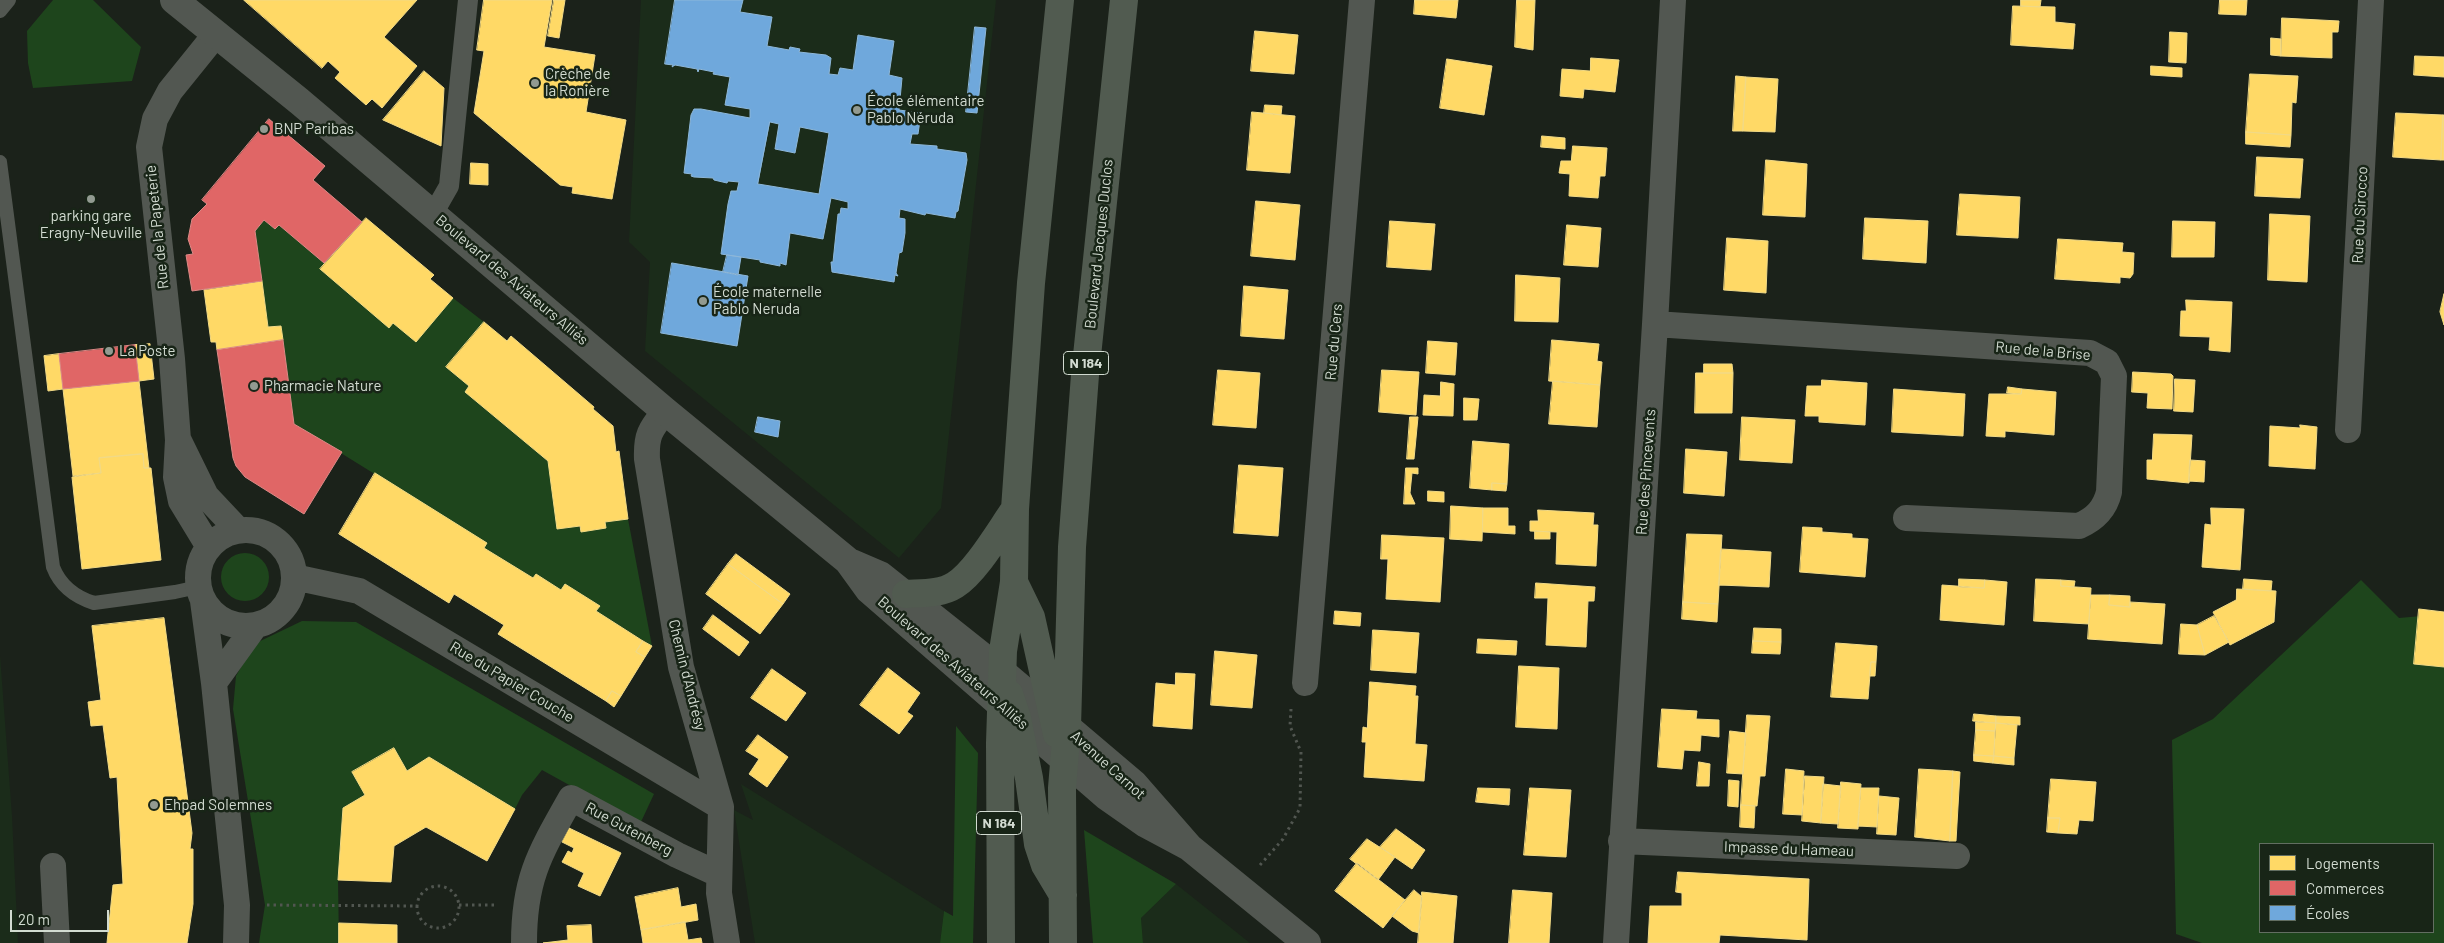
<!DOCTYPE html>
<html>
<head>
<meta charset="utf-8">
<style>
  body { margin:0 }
  #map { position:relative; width:2444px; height:943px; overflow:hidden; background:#1b221a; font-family:Barlow,sans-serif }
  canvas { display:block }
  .legend { position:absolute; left:2259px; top:843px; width:175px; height:90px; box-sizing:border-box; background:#182517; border:1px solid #626e61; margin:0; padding:6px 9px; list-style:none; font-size:15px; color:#d2dbd1 }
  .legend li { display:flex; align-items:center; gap:10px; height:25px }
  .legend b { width:25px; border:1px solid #626e61 }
  .scale { position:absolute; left:10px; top:910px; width:99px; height:22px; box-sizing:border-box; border:2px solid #d2dbd1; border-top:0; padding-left:6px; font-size:15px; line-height:18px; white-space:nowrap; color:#d2dbd1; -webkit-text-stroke:4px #182517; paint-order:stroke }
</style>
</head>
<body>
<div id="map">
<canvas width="2444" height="943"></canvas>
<ul class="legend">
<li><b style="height:14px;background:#ffd966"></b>Logements</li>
<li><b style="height:14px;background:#e06666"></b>Commerces</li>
<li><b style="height:14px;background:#6fa8dc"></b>Écoles</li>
</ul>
<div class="scale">20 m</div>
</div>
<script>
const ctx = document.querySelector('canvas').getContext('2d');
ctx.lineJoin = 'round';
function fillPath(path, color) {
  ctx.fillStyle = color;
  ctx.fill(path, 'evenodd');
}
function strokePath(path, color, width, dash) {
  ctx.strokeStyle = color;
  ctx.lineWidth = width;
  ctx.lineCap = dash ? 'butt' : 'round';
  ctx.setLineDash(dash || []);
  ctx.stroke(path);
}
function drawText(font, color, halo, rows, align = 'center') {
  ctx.font = font + ' Barlow,sans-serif';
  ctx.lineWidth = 5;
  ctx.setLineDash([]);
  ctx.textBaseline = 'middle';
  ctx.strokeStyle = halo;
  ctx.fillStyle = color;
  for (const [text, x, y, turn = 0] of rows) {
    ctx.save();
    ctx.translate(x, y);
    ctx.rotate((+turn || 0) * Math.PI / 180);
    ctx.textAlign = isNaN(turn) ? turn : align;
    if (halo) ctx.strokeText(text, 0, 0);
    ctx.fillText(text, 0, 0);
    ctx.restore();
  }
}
fillPath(new Path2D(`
  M641,0H996L941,508L899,558L645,351L650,262L629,242Z
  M0,655L12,816L18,943H0Z
  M741,784L944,911L940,943H755L734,810L753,820Z
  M1176,884L1250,943H1143L1141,918Z`), '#1b2c1a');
fillPath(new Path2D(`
  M53,0H93L141,47L132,81L33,88L28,63L27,31Z
  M264,220L275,229L279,225L324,263L320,269L389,327L393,323L453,298L484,322L446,367L469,386L465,392L548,461L581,531L606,528L605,522L628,519L652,646L596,611L600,606L565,584L561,590L536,574L533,578L484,548L486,543L294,424L281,326L268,327L255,231Z
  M221 577a24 24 0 1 1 48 0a24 24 0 1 1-48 0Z
  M2361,580L2399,618L2444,614V943H2202L2176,934L2172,740L2213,719ZM2260,844H2433V932H2260Z
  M302,621L356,622L654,794L640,824L542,770L522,795L515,809L429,757L407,771L393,748L352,772L365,795L343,808L338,880L339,943H259L265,905L233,709L236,676L254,644Z
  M956,726L978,753L973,943H940L944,911L953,916Z
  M1084,830L1176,884L1141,918L1143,943H1093Z`), '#1e451c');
const homes = new Path2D(`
  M244,0H417L384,37L417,66L382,108L372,99L366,105L335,78L340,72L328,61L322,68Z
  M484,0H552L544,47L595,55L586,112L626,120L612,199L572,193L573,187L560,185L474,113L484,51L477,50Z
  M554,0H565L559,38L548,36Z
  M1415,0H1458L1456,18L1414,14Z
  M1517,0H1535L1533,50L1515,47Z
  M2021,0H2041L2040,7L2021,6Z
  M2220,0H2247L2246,15L2219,14Z
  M2013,6L2055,7V22L2075,24L2073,49L2011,45Z
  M2282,18L2339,21L2338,32H2332V58L2281,56Z
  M1255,31L1298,35L1294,74L1251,71Z
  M2170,32L2187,33L2186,63L2169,62Z
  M2271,38L2281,39V56L2271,55Z
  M2415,56L2444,57V77L2414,75Z
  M1591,58L1619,60L1615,92L1584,89L1583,98L1560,96L1562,69L1590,71Z
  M1447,59L1492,66L1484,115L1440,108Z
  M2151,66L2182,68V77L2151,75Z
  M424,71L444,88L441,146L383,120Z
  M2250,74L2298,76L2296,103L2292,102L2291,135L2246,132Z
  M1736,76L1746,77L1743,131H1733Z
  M1746,77L1778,79L1775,132L1743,131Z
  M1265,105L1282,106L1281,115L1264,113Z
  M1252,112L1295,116L1290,173L1247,170Z
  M2396,113L2443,115L2441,160L2393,157Z
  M2443,115H2444V160H2441Z
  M2246,132L2291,135L2290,147L2246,144Z
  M1542,136L1565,138V149L1541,147Z
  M1573,146L1607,148L1605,176H1600L1598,198L1569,196L1570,174L1559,173L1561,161H1571Z
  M2257,157L2303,159L2300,198L2255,196Z
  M1766,160L1807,164L1805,217L1763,215Z
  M471,163L488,164V185L470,184Z
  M1960,194L2020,197L2018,238L1957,235Z
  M1256,201L1300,205L1295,260L1251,256Z
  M2270,214L2310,216L2307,282L2268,280Z
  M366,218L434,275L430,279L453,298L416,342L393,323L389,328L320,269Z
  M1865,218L1928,221L1926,263L1863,259Z
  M1390,221L1435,224L1431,270L1387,267Z
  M2173,221L2215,222L2214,257H2172Z
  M1567,225L1601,228L1598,267L1564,265Z
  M1727,238L1768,241L1766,293L1724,290Z
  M2058,239L2123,243L2122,252L2134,253L2133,274L2130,278L2120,277V283L2055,279Z
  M1516,275L1560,278L1558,322L1515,321Z
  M262,281L268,327L281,326L283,340L217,350L216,342H211L204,290Z
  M1244,286L1288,290L1284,339L1241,336Z
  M2444,294V325L2440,312Z
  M2186,300L2232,302L2230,352L2209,350L2210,337L2180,336L2181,311H2186Z
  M484,322L507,341L511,336L594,407L593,409L613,426L616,452L619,451L628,519L605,522L606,528L581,532L580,526L557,529L548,461L465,392L469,386L446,367Z
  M1552,340L1599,344L1597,361L1602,362L1600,385L1549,381Z
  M1428,341L1457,343L1455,375L1426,373Z
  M150,344L154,379L139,381L135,345Z
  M59,354L63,389L48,391L44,356Z
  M1704,364H1732L1733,373H1704Z
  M1218,370L1260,373L1256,428L1213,425Z
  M1382,370L1419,372L1416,415L1379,412Z
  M2133,372L2171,374L2173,376L2172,409L2147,408L2148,393L2132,392Z
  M1696,373H1733L1732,413H1695Z
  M2175,379L2195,380L2193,412L2174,411Z
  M1822,380L1867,383L1865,425L1819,422V416H1805L1807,386H1821Z
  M139,381L149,468H144L143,454L99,458L101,473L73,476L63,389Z
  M1553,381L1600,385L1597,427L1549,424Z
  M1441,382L1454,384L1453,416L1423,415L1424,395L1440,396Z
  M2008,387L2022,389L2021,394L2007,393Z
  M1894,389L1965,394L1963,436L1892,432Z
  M2022,389L2056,392L2054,435L2005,431V437L1986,436L1989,394H2021Z
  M1464,398L1479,399L1477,420H1464Z
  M1410,417H1418L1414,459H1407Z
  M1742,417L1795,420L1792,463L1740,460Z
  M2300,425L2317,427L2315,469L2269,466L2270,426L2300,428Z
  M2154,434L2192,435L2189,483L2147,479V460H2152Z
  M1473,441L1509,444L1507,484L1492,483V490L1470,488Z
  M1686,449L1727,452L1724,496L1684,493Z
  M143,454L144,468H151L161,560L82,569L72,477L101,473L99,458Z
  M2190,460L2205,461L2204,482L2189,481Z
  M1239,465L1283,468L1278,536L1234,533Z
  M1406,468H1418V474L1412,473L1410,493L1415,504H1404Z
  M375,473L487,543L484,548L533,578L536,574L561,590L565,584L600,606L596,611L643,641L636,652L645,657L621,696L612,691L606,701L498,634L504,625L454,594L449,603L339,534Z
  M1492,483L1507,484L1506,491L1492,490Z
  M1428,491L1444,492V502L1428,501Z
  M1451,506L1483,508L1482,541L1450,539Z
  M1483,508H1508V526H1515V534L1483,532Z
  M2211,508L2244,509L2240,570L2202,567L2205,524L2211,525Z
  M1538,510L1594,513L1593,525H1598L1596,566L1556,564L1557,532L1530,531V521H1538Z
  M1803,527L1822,528V532L1852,534V538L1868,539L1865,577L1800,572Z
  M1535,531L1550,532V539H1535Z
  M1687,534L1722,535L1718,604L1683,602Z
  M1382,535L1444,538L1440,602L1386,599L1388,559H1381Z
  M1721,549L1771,552L1769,587L1719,585Z
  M736,554L790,594L783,604L728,564Z
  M728,564L783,604L760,634L706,594Z
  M1959,579L1985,580L1984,588L1959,587Z
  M2036,579L2061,580V586L2091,588L2089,624L2034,621Z
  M2244,579L2272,581L2271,591L2243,589Z
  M1985,580L2007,582L2004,625L1940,620L1942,585L1984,588Z
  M2061,580L2075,581L2074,587L2061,586Z
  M1536,583L1595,587L1594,601H1588L1586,647L1546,645L1548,598H1535Z
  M2237,589L2276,591L2274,622L2230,645L2213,612L2236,600Z
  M2091,595H2110L2109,605L2130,607V602L2165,604L2162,644L2088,639Z
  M2110,595L2130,596V607L2109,605Z
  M1683,602L1718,604L1717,622L1682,619Z
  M2419,609L2444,612V667L2414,664Z
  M1335,611L1361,613L1360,626L1334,624Z
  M713,615L749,642L739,656L703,629Z
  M2214,616L2229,642L2205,655L2197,625Z
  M164,618L192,833L190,849H193V904L187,943H107L113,885L123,884L117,777L110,778L103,725L91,726L88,702L101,700L92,626Z
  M2181,624L2197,625L2205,655L2179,654Z
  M1754,628L1781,629V642L1753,641Z
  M1373,630L1419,633L1416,673L1371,670Z
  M1478,639L1517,641L1516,655L1477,653Z
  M643,641L652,646L645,657L636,652Z
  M1753,641L1781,642L1780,654L1752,653Z
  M1836,643L1877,646L1876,662H1871L1868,699L1831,697Z
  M1215,651L1257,655L1252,708L1211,705Z
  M1871,662H1876L1875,676H1870Z
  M1519,666L1559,668L1557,729L1516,727Z
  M888,668L920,693L907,712L913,716L899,734L860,705Z
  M772,669L806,693L786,721L751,698Z
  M1176,673L1195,674L1192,729L1153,726L1156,683L1175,685Z
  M1370,682L1416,686L1415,696H1418L1415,744L1427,745L1424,781L1364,777L1366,742H1362L1363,727L1367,728Z
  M612,691L621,696L614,707L606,701Z
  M1662,709L1697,711L1696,719L1719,720V737L1701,735L1700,751L1684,750L1682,769L1658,767Z
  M1974,714L1996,716V723L1973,721Z
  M1747,715L1770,716L1765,776H1760L1757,806L1741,805Z
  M1996,716L2020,717V725L1996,723Z
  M1976,722L1996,723L1995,731L1976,730Z
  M1996,723L2017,725L2014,758L1994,756Z
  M1976,730L1995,731L1994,756L1974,755Z
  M1730,731L1746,733L1743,774L1727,773Z
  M758,735L788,757L767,787L749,774L759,759L746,751Z
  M394,748L407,771L429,757L515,809L487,861L426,827L394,846L391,882L338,880L343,808L365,795L352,772Z
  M1974,755L1994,756L1993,763L1974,761Z
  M1994,756L2014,758V765L1993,763Z
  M1699,762L1710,764L1709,786H1697Z
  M1786,769L1804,771L1802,815L1783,814Z
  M1919,769L1953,771L1950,841L1915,837Z
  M1953,771L1960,772L1956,841H1950Z
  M1805,776L1824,777L1821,823L1802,821Z
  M2051,779L2096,782L2093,821L2079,820L2077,834L2058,833L2060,818H2048Z
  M1729,780L1739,781L1738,807L1728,806Z
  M1841,782L1861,784L1858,829L1838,828Z
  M1823,784L1841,786L1838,824L1821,823Z
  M1478,788L1510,789L1509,805L1476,802Z
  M1530,788L1571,790L1566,857L1524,855Z
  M1861,788H1879L1877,827L1858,826Z
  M1879,796L1899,798L1896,835L1877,834Z
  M1741,805L1755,806L1754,828L1740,827Z
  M2048,818H2060L2058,833L2047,832Z
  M569,828L621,853L600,896L578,886L584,873L562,862L568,851L572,853L574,848L562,842Z
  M1396,829L1425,850L1412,869L1380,847Z
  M1367,839L1395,857L1378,880L1350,859Z
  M1357,863L1405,900L1383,928L1335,891Z
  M1678,872L1809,879L1807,940L1720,935L1719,943H1648L1650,906H1682V893L1676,892Z
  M678,888L681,907L696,904L698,920L641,930L635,897Z
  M1414,890L1422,897L1419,933L1412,931L1392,916Z
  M1513,890L1552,893L1549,943H1509Z
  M1422,892L1457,896L1453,943H1418Z
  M685,922L688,940L701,938L702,943H643L641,930Z
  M339,923L397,925V943H339Z
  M591,925L592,943H543L568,940L567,926Z`);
fillPath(homes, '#ffd966');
strokePath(homes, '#f2da86', 1);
const shops = new Path2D(`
  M269,119L325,166L313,180L362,222L324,263L279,225L275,229L264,220L255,231L262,281L192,291L186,255L193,254L188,239L192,219L207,204L202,200Z
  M283,340L294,424L342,452L304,514L245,477L236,466L233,458L217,350Z
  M135,345L139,381L63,389L59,354Z`);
fillPath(shops, '#e06666');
strokePath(shops, '#dc8986', 1);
const schools = new Path2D(`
  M675,0H743L740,12L772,17L767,46L789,50L790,47L800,49L799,52L826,55L831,58L829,74L838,75L840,68L853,70L858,35L894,41L889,75L902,78L899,110L921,113L918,134H912L910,144L937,146V149L966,153L967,160L958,211L956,212L955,218L926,213L925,215L900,209L899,218L905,219V233L902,252L899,253L896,273L898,276L895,275L894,282L832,272L831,262H833L838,214H840L841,208L848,209V202L831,198L823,239L790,233L786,265L780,263V266L760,262V260L721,254L728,204L731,191H737L739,182L728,181L727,183L714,180L713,178L694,177L691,176L692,174L684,173L691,115L694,109H701L750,118V109L725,105L730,77L713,74L714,72L699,69L698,72L697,69L675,65L672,67L673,65L665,64ZM770,122L779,124L775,149L795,153L800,127L829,133L819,194L758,184Z
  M975,27L986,28L977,113L966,112Z
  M727,255L741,257L738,275L723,272Z
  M672,263L748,276L737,346L661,333Z
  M758,417L780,421L778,437L755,432Z`);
fillPath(schools, '#6fa8dc');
strokePath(schools, '#8db7d9', 1);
strokePath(new Path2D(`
  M1260,865L1283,839L1300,808L1301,752L1290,726L1291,709
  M417 907a21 21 0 1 1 42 0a21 21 0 1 1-42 0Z
  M267,905L417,906
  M459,905H496`), '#515650', 3, [2.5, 4]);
strokePath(new Path2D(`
  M0,11L9,0
  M0,162L53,567C60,585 75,597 94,603L175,592L198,587`), '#525751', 14);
strokePath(new Path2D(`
  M433,214L449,186L468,0`), '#525751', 20);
strokePath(new Path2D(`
  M1655,324L2090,353L2107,362L2114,376L2109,492C2105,509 2095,519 2079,526L1906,518
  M665,411C650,430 646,435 647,459L681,667L721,807L719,893L727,943
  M2348,430L2371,0
  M179,441L206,496L238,530
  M198 578a48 48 0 1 1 96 0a48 48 0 1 1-96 0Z
  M209,547L181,501L176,477L178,440L172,359L149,147L155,119L170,91L216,34
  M294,577L359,591L721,807
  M203,601L214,683L237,905L236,943
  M214,683L255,626
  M1305,683L1362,0
  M1621,841L1957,856
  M53,866L57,943
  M524,943C524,878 540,853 571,798L677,855L718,874
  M1616,943L1655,324L1673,0`), '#525751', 26);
strokePath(new Path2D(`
  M174,0L299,101L665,411L848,561L869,590L1106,796L1146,824L1189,847
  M852,563L880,575L1002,672L1134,784L1189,847L1307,943`), '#525751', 28);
strokePath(new Path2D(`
  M1014,582L1031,617L1057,734
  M906,594C922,593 941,594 955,585C976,572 1000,530 1015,509
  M1009,694L1017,718L1029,778L1038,844L1045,865L1063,895
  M1001,943L1000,743L1003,651L1014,582L1015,509L1031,283L1060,0
  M1063,943L1062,788L1067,727L1072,547L1085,375L1124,0`), '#515b50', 28);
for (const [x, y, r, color] of [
  [535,83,5,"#929a91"],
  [857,110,5,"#929a91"],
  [264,129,5,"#929a91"],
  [91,199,5,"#929a91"],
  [703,301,5,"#929a91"],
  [109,351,5,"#929a91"],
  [254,386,5,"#929a91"],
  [154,805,5,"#929a91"]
]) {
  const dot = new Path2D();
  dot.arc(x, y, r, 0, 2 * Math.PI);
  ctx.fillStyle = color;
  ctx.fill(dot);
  strokePath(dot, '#182517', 2);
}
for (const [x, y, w] of [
  [1086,363,45],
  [999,823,45]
]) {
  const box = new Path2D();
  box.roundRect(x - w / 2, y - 11.5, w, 23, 4);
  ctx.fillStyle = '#182517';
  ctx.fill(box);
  strokePath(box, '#d2dbd1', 1);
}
drawText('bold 14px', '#d2dbd1', null, [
  ["N 184",1086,363],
  ["N 184",999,823]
]);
drawText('15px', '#d2dbd1', '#182517', [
  ["Crèche de",545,74],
  ["la Ronière",545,91],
  ["École élémentaire",867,101],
  ["Pablo Néruda",867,118],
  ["BNP Paribas",274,129],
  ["parking gare",91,216,"center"],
  ["Eragny-Neuville",91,233,"center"],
  ["École maternelle",713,292],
  ["Pablo Neruda",713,309],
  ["La Poste",119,351],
  ["Pharmacie Nature",264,386],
  ["Ehpad Solemnes",164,805]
], 'left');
drawText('15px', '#d2dbd1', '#182517', [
  ["Rue du Sirocco",2360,215,-87],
  ["Rue de la Papeterie",157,227,-96],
  ["Boulevard Jacques Duclos",1099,244,-84],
  ["Boulevard des Aviateurs Alliés",512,280,40],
  ["Rue du Cers",1334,342,-85],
  ["Rue de la Brise",2043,351,5],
  ["Rue des Pincevents",1646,472,-86],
  ["Boulevard des Aviateurs Alliés",953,663,41],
  ["Chemin d'Andrésy",687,675,76],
  ["Rue du Papier Couche",512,682,31],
  ["Avenue Carnot",1108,765,42],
  ["Rue Gutenberg",629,829,28],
  ["Impasse du Hameau",1789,849,2]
]);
</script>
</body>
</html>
